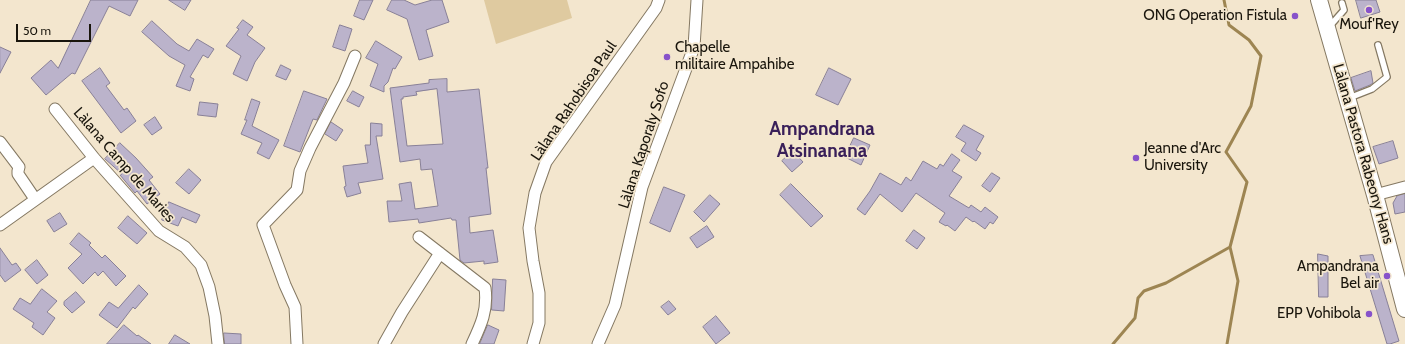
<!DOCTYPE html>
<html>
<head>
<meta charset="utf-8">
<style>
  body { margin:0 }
  #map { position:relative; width:1405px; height:344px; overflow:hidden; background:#f3e6ce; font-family:Cabin,sans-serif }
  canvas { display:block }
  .scale { position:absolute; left:16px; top:24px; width:75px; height:18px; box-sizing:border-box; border:2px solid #19150c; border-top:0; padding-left:5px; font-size:12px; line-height:14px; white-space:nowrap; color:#19150c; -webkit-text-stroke:3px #f3e6ce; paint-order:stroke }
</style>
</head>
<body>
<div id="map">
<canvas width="1405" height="344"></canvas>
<div class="scale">50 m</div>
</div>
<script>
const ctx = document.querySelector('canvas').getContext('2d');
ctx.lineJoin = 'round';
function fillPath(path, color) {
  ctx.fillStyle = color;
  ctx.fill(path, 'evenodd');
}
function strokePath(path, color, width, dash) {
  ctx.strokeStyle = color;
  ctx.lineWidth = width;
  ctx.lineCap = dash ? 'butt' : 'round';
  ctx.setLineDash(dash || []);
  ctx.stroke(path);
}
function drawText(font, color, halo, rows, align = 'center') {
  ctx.font = font + ' Cabin,sans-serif';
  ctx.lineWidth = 3.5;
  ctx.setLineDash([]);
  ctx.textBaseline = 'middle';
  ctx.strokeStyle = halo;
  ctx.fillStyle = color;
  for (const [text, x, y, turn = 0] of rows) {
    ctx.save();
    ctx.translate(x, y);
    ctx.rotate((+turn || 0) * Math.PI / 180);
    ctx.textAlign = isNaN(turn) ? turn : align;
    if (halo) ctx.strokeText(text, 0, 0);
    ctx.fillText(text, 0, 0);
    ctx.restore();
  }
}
fillPath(new Path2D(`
  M484,0H567L572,18L496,44Z`), '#dfcaa0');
strokePath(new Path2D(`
  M1224,0L1229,25L1249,40L1261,56L1251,106L1226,152L1247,182L1230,247L1238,281L1227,344
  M1113,344L1135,318L1138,298L1144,291L1166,283L1230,247`), '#9d8552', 3);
const building = new Path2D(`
  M91,0H138L130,16L109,6L75,74L72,73L46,95L31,78L51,60L58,68Z
  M169,0H191L185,10Z
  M360,0H373L364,20L354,16Z
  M392,0H404L415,5L432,0H442L449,22L426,30L433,56L419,60L407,19L387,10Z
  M1356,0H1376L1380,12L1361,18Z
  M243,20L253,27L247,35L265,48L255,62L247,81L233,74L241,56L226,46L239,29L237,28Z
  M152,21L177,44L189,51L197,39L214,49L208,58L203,55L190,77L194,79L190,91L176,86L185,65L169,56L142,32Z
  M340,25L352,29L345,51L333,47Z
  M376,41L402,57L395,69L393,68L388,82L384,86V92L370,86L378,64L366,58Z
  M0,47L11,52L0,73Z
  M281,65L291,70L286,80L276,76Z
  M100,68L110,83L106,86L124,110L127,108L136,121L121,133L82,81Z
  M829,68L851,79L838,105L816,95Z
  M1371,71L1373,83L1370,85L1355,91L1351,78Z
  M447,79V92L479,89L488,168H486L491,214L469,217L470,233L493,230L498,262L484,264V261L464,263L460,260L456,220H452L451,218L419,223L418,219L389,222L387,201H402L399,184L411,182L415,209L438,206L432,169L421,170L420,159L400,162L390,88L429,83V80ZM437,89L443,144L407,146L401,99H403V97L417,95L416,92Z
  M304,91L327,99L317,120L313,119L300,152L284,146Z
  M353,91L364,97L359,107L347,101Z
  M252,99L260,102L252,126L279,140L269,159L257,153L262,143L241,134L247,120H245Z
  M200,102L218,104L216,117L198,115Z
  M155,117L162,128L152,135L144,125Z
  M331,122L343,130L336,141L325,134Z
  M371,123L382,124V136H376L383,179L358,183L361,193L347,197L344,187L346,186L343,166L368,163L365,145H370Z
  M964,125L984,136L976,150L981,153L976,161L961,151L966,143L956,137Z
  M854,138L870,145L861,165L845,157Z
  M1393,141L1398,158L1379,164L1373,147Z
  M120,143L136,158L153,177L149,180L160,194L147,204L137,191L135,193L120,175L122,174L105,159Z
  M793,151L803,162L792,172L782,161Z
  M952,154L960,160L952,171L962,177L949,196L969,208L971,205L981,212L985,207L998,217L993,224L990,222L985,229L974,221L973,222L966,217L955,231L947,225L946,226L939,222L945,213L916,193L902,212L880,194L865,215L857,209L870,191L880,173L901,185L906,177L911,181L923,161L937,169L940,164L943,166Z
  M189,169L201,180L189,194L176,183Z
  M992,173L1000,178L990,192L982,186Z
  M791,184L823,216L811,227L780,195Z
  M664,187L685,195L670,232L650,223Z
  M1405,194V212L1395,214L1393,203L1397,196Z
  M710,195L720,204L704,222L694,212Z
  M169,202L200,215L196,223L182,217L178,226L162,220Z
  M60,213L67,224L54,232L47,221Z
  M128,216L147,233L137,244L118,228Z
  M707,226L714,237L697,248L690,238Z
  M914,230L925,238L917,249L906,241Z
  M79,233L91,243L89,245L102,258L105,255L126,276L116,286L103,271L98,276L95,272L83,284L68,268L82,254L70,244Z
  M0,248L12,265L16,263L21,270L5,282L0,275Z
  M1318,254L1328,256V297H1319Z
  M1373,255L1399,341L1390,344H1387L1360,256Z
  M37,260L48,275L37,284L25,270Z
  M493,279L506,280L504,311L492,310Z
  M139,285L148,294L135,309L133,307L117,328L99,315L109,302L118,308Z
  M42,289L57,301L47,312L55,318L43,335L32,327L34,323L13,309L20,298L30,304Z
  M76,292L85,302L72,313L64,305V302Z
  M669,301L676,309L668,315L661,307Z
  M716,316L730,333L716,344L703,327Z
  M124,325L137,336L138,335L151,344H107Z
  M488,325L499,330L494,344H480Z
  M224,333L241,334V344H225Z
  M175,335L190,344H169Z`);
fillPath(building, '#bbb3cb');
strokePath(building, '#888097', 1);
const service = new Path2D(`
  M1329,27L1344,10L1342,3
  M1349,98L1372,89L1387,77L1378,45`);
const minor = new Path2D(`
  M55,109L94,158L159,231L185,247L201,265L209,287L215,316L218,344
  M0,142L19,167L18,171V174L35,199
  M1375,195L1405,187
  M0,225L94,158
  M419,237L485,288C488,310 481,325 472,344
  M297,344L295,307L285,285L263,225L297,190L300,171L310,148L344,83L355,56
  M384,344L402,312L440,253
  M533,344L539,323V293L533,261L529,228L535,193L546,162L656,8L659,0
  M598,344L615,305L642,187L694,47L697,0`);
const secondary = new Path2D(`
  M1319,0L1375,195L1405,309`);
strokePath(service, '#847862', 8);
strokePath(minor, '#847862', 13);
strokePath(secondary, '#847862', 18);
strokePath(service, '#fff', 5.5);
strokePath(minor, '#fff', 11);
strokePath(secondary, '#fff', 16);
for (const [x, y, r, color] of [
  [1369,10,4,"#8752ca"],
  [1295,16,4,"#8752ca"],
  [667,57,4,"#8752ca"],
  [1136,158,4,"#8752ca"],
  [1387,276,4,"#8752ca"],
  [1369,314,4,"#8752ca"]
]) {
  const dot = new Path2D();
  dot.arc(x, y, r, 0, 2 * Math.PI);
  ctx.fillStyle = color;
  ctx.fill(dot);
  strokePath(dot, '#f3e6ce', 1.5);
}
drawText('15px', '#19150c', '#f3e6ce', [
  ["ONG Operation Fistula",1287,16],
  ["Mouf'Rey",1369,25,"center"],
  ["Chapelle",675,48,"left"],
  ["militaire Ampahibe",675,65,"left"],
  ["Jeanne d'Arc",1144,149,"left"],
  ["University",1144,166,"left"],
  ["Ampandrana",1379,267],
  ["Bel air",1379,284],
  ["EPP Vohibola",1361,314]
], 'right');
drawText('15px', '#19150c', '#f3e6ce', [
  ["Làlana Rahobisoa Paul",574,101,-56],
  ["Làlana Kaporaly Sofo",644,145,-72],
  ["Làlana Pastora Rabeony Hans",1363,154,74],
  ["Làlana Camp de Maries",124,165,49]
]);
drawText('bold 19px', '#391f59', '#f3e6ce', [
  ["Ampandrana",822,129],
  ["Atsinanana",822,151]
]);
</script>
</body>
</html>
